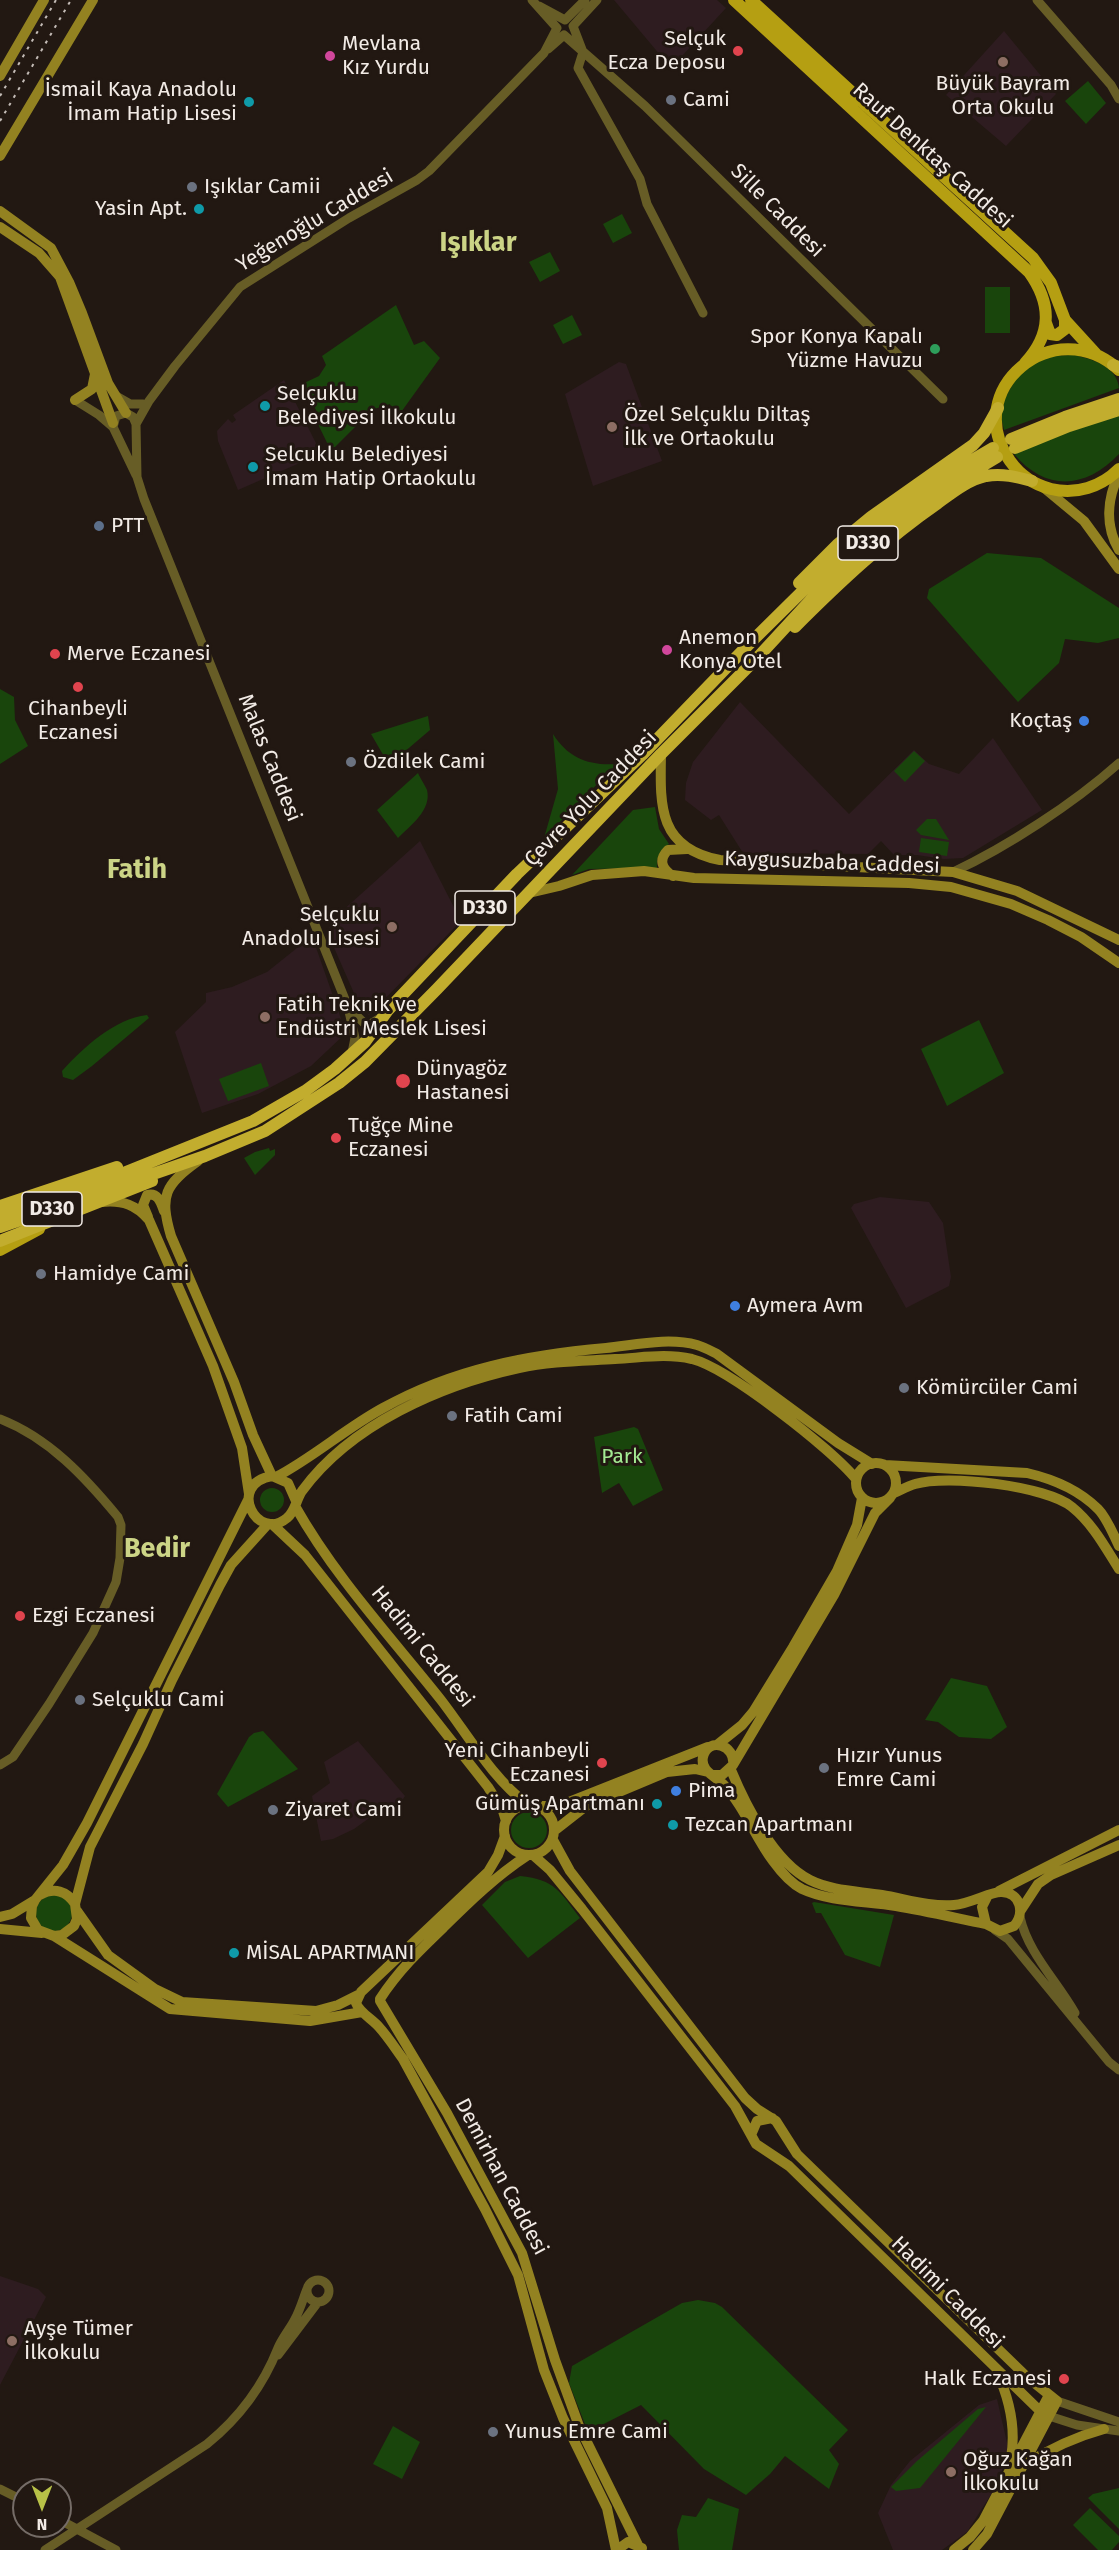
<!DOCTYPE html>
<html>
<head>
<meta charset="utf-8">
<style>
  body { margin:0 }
  #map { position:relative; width:1119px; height:2550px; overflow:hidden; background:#221812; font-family:"Fira Sans",sans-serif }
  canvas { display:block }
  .north { position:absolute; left:12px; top:2478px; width:60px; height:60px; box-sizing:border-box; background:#221812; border:2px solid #756c67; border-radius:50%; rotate:180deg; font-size:16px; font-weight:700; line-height:24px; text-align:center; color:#f2ebe6 }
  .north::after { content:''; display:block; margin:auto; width:21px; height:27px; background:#b8c147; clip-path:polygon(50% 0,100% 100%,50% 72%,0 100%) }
</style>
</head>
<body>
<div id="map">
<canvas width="1119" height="2550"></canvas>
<div class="north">N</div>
</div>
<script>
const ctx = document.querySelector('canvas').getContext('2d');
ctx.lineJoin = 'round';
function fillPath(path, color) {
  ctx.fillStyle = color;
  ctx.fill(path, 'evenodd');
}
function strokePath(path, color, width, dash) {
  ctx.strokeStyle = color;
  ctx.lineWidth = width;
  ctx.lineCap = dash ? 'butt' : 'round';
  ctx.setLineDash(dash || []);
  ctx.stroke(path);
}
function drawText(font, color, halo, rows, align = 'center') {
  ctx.font = font + ' "Fira Sans",sans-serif';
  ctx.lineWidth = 6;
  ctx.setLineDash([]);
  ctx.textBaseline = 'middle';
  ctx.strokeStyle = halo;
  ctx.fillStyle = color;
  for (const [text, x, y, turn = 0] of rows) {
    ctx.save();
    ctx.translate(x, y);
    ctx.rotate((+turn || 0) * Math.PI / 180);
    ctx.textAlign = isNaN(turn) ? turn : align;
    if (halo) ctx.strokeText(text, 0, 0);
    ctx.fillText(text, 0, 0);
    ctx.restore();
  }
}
fillPath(new Path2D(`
  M614,0H717L726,8L671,68Z
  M1004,31L1056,94L1006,146L946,95Z
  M619,362L626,364L662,461L593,486L565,394Z
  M284,380L321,453L310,458L306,453L299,457L302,462L238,490L218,441L217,431L228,419L232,423L236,420L233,415Z
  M740,702L849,814L914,750L929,764L959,774L993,738L1042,810L963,858L944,859L917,855H894L881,841L868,854L743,853L719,815L711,820L685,800L686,783L693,762Z
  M420,841L461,921L369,1015L361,1009L328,934L331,921Z
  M312,936L346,1033L311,1066L258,1094L202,1113L175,1032L206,1002V993L232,987L267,972Z
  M880,1197L929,1202L943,1223L951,1277L949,1286L906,1308L851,1208L854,1204Z
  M358,1741L405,1796L401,1802L379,1811L354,1829L333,1839L321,1841L312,1796L330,1783L324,1762Z
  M0,2276L38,2289L46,2297L0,2385Z
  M997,2399L1008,2447L999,2482L967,2532L942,2550H893L878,2513L891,2485L910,2461L979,2405Z`), '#2e1c20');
fillPath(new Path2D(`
  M1088,81L1106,103L1086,124L1065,101Z
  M622,214L632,233L613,243L603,224Z
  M550,252L560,271L540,282L529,262Z
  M985,287H1010V333H985Z
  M396,305L414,345L424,341L440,358L399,415L392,411L390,404L371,410L373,417L358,424L331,451L316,420V410L302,384L319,376L326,365L322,356Z
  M572,315L582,335L563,344L553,325Z
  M1074,355C1092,359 1117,366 1119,388L1004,430L1001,417L1005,398L1018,375L1045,356Z
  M1119,415V454C1086,489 1046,492 1014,454L1074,428Z
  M987,553L1041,558L1119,608V638L1098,643L1065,639L1059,663L1018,702L927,598L929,589Z
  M0,689L14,697L15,720L28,746L0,764Z
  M428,716L430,730L389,765L371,734Z
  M553,734C568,758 589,766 617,764L544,838L558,789Z
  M914,751L925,761L905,782L894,771Z
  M418,773C420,778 425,785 427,790C432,810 410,826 398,838L377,810Z
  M655,807L659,829L669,844C660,851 656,856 657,868L589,869L572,875L633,810Z
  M927,819H936L949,840L921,835L916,830Z
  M921,838L949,842L947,856L919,852Z
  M147,1015L149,1018L92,1066L73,1080L63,1077L62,1071C84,1047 114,1019 147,1015Z
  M979,1020L1004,1073L947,1106L921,1049Z
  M261,1063L269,1086L228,1101L219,1079Z
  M269,1148L270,1151L275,1149V1155L255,1175L244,1158L255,1152Z
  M634,1427L638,1429L663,1490L633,1506L619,1483L602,1493L594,1437Z
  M260 1500a12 12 0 1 1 24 0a12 12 0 1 1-24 0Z
  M951,1678L987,1686L1007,1727L991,1739L959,1737L938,1722L925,1720Z
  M263,1731L298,1769L228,1807L217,1794L249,1737L254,1733Z
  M511 1830a18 18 0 1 1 36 0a18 18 0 1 1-36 0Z
  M520,1876C556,1880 559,1891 580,1918L528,1958L482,1905L505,1882Z
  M36 1913a18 18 0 1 1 36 0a18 18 0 1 1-36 0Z
  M814,1902L894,1915L880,1967L845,1955L821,1913H816L812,1903Z
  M698,2300L715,2303L722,2307L848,2430L829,2450L839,2464L829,2489L785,2456L770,2474L746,2495L704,2469L641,2405L588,2432L569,2383L572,2366L682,2303Z
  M986,2407L920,2488L896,2491L891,2487L917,2461L978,2409Z
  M393,2426L420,2442L402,2479L373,2464Z
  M1119,2488V2529L1088,2498L1093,2494Z
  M708,2498L739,2509L732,2550H679L677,2530L682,2515L696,2517Z
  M1090,2508L1119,2536V2542L1112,2550H1098L1073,2525Z`), '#19450c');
strokePath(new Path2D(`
  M597,0L573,26L583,52L578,68L640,179L647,204L703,313
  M1037,0L1111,85L1119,99
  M539,6L565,20L585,0
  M548,49L564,35L645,106L943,399
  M116,396L130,404H143
  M75,400L99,415L113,427L136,475
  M113,427L116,416L126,413L133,417L136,424
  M953,872C1007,847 1074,803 1119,763
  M349,1008L367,1026L380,1018
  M352,1053L355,1038L348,1007L144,499L137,477L136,424L149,401L175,366L240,287L349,218L417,180L429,171L544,53L557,28L532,0
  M0,1419C49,1438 85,1477 118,1517L121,1525L120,1558L116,1582L93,1633L49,1704L13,1757L0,1765
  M1020,1917C1028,1953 1057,1981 1075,2013
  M995,1930L1008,1939L1109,2062L1119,2070
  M307 2291a11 11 0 1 1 22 0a11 11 0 1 1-22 0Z
  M278,2355L318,2302
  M1057,2401L1119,2422
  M1049,2416L1077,2425L1119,2431
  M0,2489L24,2501
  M60,2520L116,2550
  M45,2550L207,2444C239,2418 263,2386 278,2348C282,2338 290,2329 295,2319C300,2310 303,2299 307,2289`), '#675d26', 9);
strokePath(new Path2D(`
  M0,76L44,0
  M0,156L93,0
  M0,211L51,248L69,282L82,313L108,383L126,413
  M0,227L39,253L60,277L113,423
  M75,400L92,389L95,374
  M1119,474C1107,499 1105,526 1119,550
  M1043,487L1084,521L1119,569
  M661,754C660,806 658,848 720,860L953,872L1017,891L1119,940
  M673,876C662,869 658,860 668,850L687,849
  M529,893L559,886L592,875L644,871L694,878L909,883L951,887L1011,904L1048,920L1081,937L1119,963
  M198,1161C165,1185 159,1195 171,1236L234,1382L253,1435L272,1476
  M102,1202C123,1200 136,1205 149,1220L213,1366L242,1448L249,1494
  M148,1217L143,1205L147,1195C158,1192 161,1203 164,1211
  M856 1483a20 20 0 1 1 40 0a20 20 0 1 1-40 0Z
  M885,1465L1027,1473C1053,1479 1078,1489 1098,1509C1107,1518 1113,1534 1119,1546
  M276,1477C314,1457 346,1428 383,1408C453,1369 527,1355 606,1348C635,1345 668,1337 697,1345C704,1347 711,1351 717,1354L838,1443L872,1464
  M894,1493C901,1490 908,1486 915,1484C947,1474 1047,1486 1072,1507C1093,1524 1105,1547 1119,1569
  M248,1500L87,1823L63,1865L35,1900L32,1906L31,1918L38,1930L54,1936L170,2009L310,2021L362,2012
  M296,1501L288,1483L272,1476C226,1484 257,1543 287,1518C295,1512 296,1500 302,1491C351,1424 441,1385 519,1368C551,1361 583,1361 615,1359C641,1358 665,1353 692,1359C728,1368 832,1449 856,1479
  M295,1506C335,1577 390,1636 441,1700C468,1735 492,1778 528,1805
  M272,1524L305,1555L488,1787L503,1811L506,1821
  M717,1745L742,1725L753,1712L793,1647L837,1571L857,1525L862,1498
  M733,1765L834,1595L875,1513L890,1498
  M731,1770C746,1806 774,1862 810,1880C832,1891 858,1891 882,1895C906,1899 930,1907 954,1905C970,1904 992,1891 1002,1892C1021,1893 1025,1913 1014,1926L1000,1931L986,1924L982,1907L987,1897
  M712,1775H722L733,1765C736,1745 708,1736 703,1757C700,1771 715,1776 723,1784C744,1806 755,1837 773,1861C781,1872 790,1883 802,1889C830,1902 866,1901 896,1906C926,1911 956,1918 986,1924
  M504 1830a25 25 0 1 1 50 0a25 25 0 1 1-50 0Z
  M537,1806H559L708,1747
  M554,1831L586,1806L667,1772L695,1769L708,1772
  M505,1836L498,1855L488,1872L361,1992L356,2003C359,2012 372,2019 379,2027C388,2037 395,2048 403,2059L485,2209L518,2275L544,2370L563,2418L607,2508L616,2550
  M553,1840L570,1871L745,2098L757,2109L776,2121L797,2154L1027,2377L1057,2401L987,2534L973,2550
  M533,1855L550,1870L582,1909L735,2106L756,2144L789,2166L1040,2411L1049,2416
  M999,1891L1119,1830
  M40,1895C54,1887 67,1891 75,1904
  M1021,1910L1038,1884L1051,1875L1119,1845
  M77,1911L108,1955L155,1989L182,2002L316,2011L338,2005L358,1995
  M0,1917L12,1914L35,1900
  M0,1929L42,1933
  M54,1936L62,1935L74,1926L77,1919L75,1904L90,1847L143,1744L172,1680L220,1585L231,1565L268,1524
  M380,1999C398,1971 420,1950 444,1927C470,1901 496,1876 528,1855
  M380,2001L447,2113L522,2253L555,2360L579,2426L638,2545
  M751,2135L757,2121L772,2118
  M997,2372C1009,2398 1016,2429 1011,2458
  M1026,2464C1051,2448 1075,2437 1104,2429
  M617,2550L628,2542L642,2548
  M954,2550L970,2537L983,2521L1049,2395`), '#938221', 10);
strokePath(new Path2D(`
  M734,0L1029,272C1052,304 1052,334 1025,363
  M751,0L1033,258L1051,283L1065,320L1096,354
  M1046,323L1050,334L1057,335L1065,329V320
  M1119,370C1054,311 960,390 1010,461C1020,475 1035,485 1051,489C1076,495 1101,487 1119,469
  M0,1250L39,1229`), '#b59f12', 12);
strokePath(new Path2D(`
  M1113,365L1119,367
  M1011,439L1065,417L1119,399
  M1015,448L1069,426L1119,410
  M799,583L837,545L871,517L973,445L984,433L998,408
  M795,627C840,582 886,539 938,503C953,492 968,480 986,476C1002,473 1017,477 1032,481
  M0,1206L117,1167
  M0,1218L101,1182L253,1121L305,1091L335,1069L365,1042L388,1010L517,874L642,755L751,642L835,559L888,514L918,492L993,448
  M0,1227L205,1156L265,1131L339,1083L365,1062L437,989L661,754L759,656L842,566L917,505L997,457
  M0,1241L152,1181`), '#c2ad2e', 12);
strokePath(new Path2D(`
  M0,96L56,0
  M0,121L71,0`), '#c3bbb6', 2, [3, 6]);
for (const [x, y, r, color] of [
  [738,51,6,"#e0444e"],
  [330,56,6,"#d1479c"],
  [1003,62,6,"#8d6e63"],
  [671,100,6,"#6b7280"],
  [249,102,6,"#0f9aa8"],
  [192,187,6,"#6b7280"],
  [199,209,6,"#0f9aa8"],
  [935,349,6,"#2e9e5b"],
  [265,406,6,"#0f9aa8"],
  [612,427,6,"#8d6e63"],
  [253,467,6,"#0f9aa8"],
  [99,526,6,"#5c6f8a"],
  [667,650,6,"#d1479c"],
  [55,654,6,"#e0444e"],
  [78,687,6,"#e0444e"],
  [1084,721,6,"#3f7fe0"],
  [351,762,6,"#6b7280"],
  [392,927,6,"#8d6e63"],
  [265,1017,6,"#8d6e63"],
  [403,1081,8,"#e0444e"],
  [336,1138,6,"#e0444e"],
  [41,1274,6,"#6b7280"],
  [735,1306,6,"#3f7fe0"],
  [904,1388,6,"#6b7280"],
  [452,1416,6,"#6b7280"],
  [20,1616,6,"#e0444e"],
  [80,1700,6,"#6b7280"],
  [602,1763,6,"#e0444e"],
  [824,1768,6,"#6b7280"],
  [676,1791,6,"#3f7fe0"],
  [657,1804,6,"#0f9aa8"],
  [273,1810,6,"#6b7280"],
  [673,1825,6,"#0f9aa8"],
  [234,1953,6,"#0f9aa8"],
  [12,2341,6,"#8d6e63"],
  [1064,2379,6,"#e0444e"],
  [493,2432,6,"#6b7280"],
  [951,2472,6,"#8d6e63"]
]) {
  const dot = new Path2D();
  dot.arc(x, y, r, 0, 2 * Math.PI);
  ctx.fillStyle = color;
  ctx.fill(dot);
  strokePath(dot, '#221812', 2);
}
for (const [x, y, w] of [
  [868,543,60],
  [485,908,60],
  [52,1209,60]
]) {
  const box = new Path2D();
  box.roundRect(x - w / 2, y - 17, w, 34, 4.5);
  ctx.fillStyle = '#221812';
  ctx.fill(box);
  strokePath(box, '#f2ebe6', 1.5);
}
drawText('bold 20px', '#f2ebe6', null, [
  ["D330",868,543],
  ["D330",485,908],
  ["D330",52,1209]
]);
drawText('21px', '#f2ebe6', '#221812', [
  ["Selçuk",726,39,"right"],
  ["Ecza Deposu",726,63,"right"],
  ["Mevlana",342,44],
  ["Kız Yurdu",342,68],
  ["Büyük Bayram",1003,84,"center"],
  ["Orta Okulu",1003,108,"center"],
  ["İsmail Kaya Anadolu",237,90,"right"],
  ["İmam Hatip Lisesi",237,114,"right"],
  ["Cami",683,100],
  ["Işıklar Camii",204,187],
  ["Yasin Apt.",187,209,"right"],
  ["Spor Konya Kapalı",923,337,"right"],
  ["Yüzme Havuzu",923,361,"right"],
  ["Selçuklu",277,394],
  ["Belediyesi İlkokulu",277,418],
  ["Özel Selçuklu Diltaş",624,415],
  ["İlk ve Ortaokulu",624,439],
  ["Selcuklu Belediyesi",265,455],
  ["İmam Hatip Ortaokulu",265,479],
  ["PTT",111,526],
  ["Anemon",679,638],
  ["Konya Otel",679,662],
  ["Merve Eczanesi",67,654],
  ["Cihanbeyli",78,709,"center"],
  ["Eczanesi",78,733,"center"],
  ["Koçtaş",1072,721,"right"],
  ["Özdilek Cami",363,762],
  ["Selçuklu",380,915,"right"],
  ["Anadolu Lisesi",380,939,"right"],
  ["Fatih Teknik ve",277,1005],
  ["Endüstri Meslek Lisesi",277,1029],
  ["Dünyagöz",416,1069],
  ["Hastanesi",416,1093],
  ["Tuğçe Mine",348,1126],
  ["Eczanesi",348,1150],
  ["Hamidye Cami",53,1274],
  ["Aymera Avm",747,1306],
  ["Kömürcüler Cami",916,1388],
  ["Fatih Cami",464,1416],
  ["Ezgi Eczanesi",32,1616],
  ["Selçuklu Cami",92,1700],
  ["Yeni Cihanbeyli",590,1751,"right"],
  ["Eczanesi",590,1775,"right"],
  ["Hızır Yunus",836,1756],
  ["Emre Cami",836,1780],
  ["Pima",688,1791],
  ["Gümüş Apartmanı",645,1804,"right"],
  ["Ziyaret Cami",285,1810],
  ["Tezcan Apartmanı",685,1825],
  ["MİSAL APARTMANI",246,1953],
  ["Ayşe Tümer",24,2329],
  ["İlkokulu",24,2353],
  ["Halk Eczanesi",1052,2379,"right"],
  ["Yunus Emre Cami",505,2432],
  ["Oğuz Kağan",963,2460],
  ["İlkokulu",963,2484]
], 'left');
drawText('21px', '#f2ebe6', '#221812', [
  ["Rauf Denktaş Caddesi",932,156,42],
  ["Sille Caddesi",777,211,45],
  ["Yeğenoğlu Caddesi",315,221,-31],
  ["Malas Caddesi",269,758,68],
  ["Çevre Yolu Caddesi",591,799,-46],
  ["Kaygusuzbaba Caddesi",832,863,2],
  ["Hadimi Caddesi",422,1647,51],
  ["Demirhan Caddesi",501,2177,62],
  ["Hadimi Caddesi",947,2293,45]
]);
drawText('21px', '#a4eb93', '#221812', [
  ["Park",622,1457]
]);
drawText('bold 27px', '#ccd486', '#221812', [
  ["Işıklar",478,243],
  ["Fatih",137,870],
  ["Bedir",157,1549]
]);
</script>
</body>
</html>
